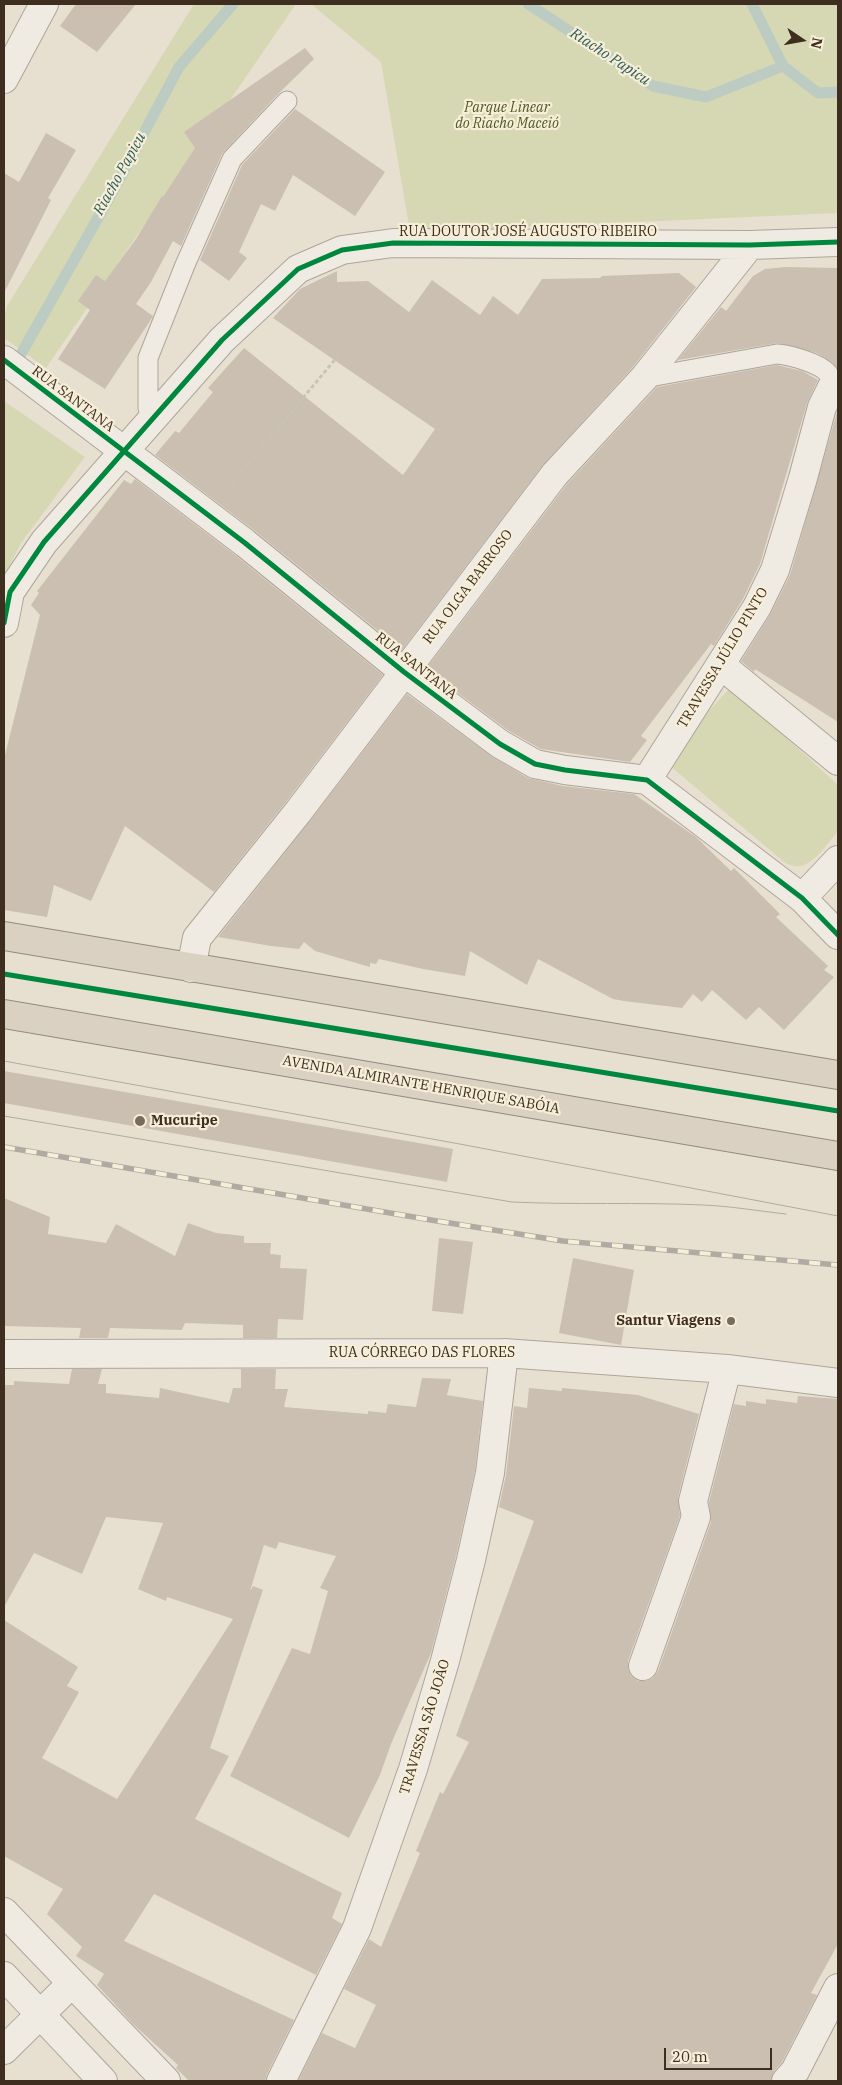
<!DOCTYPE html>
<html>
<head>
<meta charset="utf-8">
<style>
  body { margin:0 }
  #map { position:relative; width:842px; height:2085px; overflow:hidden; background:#e7e0d1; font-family:"IBM Plex Serif",serif }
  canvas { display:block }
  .frame { position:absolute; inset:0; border:5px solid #3d2e20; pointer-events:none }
  .north { position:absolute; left:777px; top:15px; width:50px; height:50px; -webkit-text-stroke:4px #f7eed8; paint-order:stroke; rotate:102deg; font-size:14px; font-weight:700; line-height:20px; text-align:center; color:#3d2e20 }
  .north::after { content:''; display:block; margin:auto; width:18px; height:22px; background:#3d2e20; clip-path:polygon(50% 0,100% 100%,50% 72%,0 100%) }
  .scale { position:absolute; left:664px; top:2048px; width:108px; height:22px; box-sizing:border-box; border:2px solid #3d2e20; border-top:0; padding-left:6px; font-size:15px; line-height:18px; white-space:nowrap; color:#3d2e20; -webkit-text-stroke:4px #f7eed8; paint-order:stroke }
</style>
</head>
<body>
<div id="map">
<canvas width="842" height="2085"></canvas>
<div class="frame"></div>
<div class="north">N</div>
<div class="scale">20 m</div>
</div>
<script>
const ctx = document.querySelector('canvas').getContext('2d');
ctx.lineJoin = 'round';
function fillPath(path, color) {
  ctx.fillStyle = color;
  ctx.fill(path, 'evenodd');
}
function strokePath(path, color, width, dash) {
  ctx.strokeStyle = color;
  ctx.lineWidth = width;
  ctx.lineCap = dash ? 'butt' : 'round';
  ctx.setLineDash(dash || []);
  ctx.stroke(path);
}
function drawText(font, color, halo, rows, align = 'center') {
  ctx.font = font + ' "IBM Plex Serif",serif';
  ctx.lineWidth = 4.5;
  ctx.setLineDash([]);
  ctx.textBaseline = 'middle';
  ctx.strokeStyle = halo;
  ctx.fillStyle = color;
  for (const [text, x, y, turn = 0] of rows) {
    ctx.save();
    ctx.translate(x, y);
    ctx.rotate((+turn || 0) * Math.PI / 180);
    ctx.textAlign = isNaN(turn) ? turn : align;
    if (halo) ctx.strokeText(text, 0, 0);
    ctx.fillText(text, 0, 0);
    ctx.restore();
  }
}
fillPath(new Path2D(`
  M194,4H296L46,368L4,338V316L7,306Z
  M311,4H838V213L410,232L381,62Z
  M4,401L85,457L21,543L4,577Z
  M731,687L838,785V831C825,846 807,878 784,862L663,760Z`), '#d6d7b3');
strokePath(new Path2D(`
  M528,4L653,86L706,97L783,66
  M752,4L783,66L818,93L838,92
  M21,354L112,193L179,67L233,4`), '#bcccc2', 11);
fillPath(new Path2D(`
  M76,4H136L97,52L60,26Z
  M305,48L314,59L279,93L222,154L181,246L173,241L151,282L136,304L153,316L152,318L105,389L58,359L90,310L78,301L96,275L105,281L136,239L162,196L163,197L195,148L184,132Z
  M295,109L385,172L355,216L293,175L275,211L261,204L239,252L247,258L229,281L200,260L242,165Z
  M46,133L76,150L48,198L51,200L4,293V173L19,182Z
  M786,267L838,268V369L832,362L817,353L778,343L678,360L721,307L726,311L753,276L765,269Z
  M337,271V282L368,281L409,312L432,280L480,315L493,296L518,315L542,279L600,278L602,276L679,273L696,287L632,368L543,465L402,650L255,531L155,455L175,431L179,433L213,392L208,388L244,348L403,475L435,429L273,318L300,289Z
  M777,365L802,371L818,380L807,403L760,564L743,599L714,646L711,644L641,736L647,740L630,762L541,749L509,731L426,669L567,484L657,387Z
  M838,409V722L755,669L754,672L741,661L770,615L790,575Z
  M135,479L235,555L383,675L286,802L214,892L125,826L91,901L54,885L47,917L4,910V759L40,615L31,605L39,593L37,591L124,480L131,484Z
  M407,694L491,756L528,778L563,786L634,794L696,837L731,871L734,868L780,914L776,917L828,966L824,970L834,977L784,1030L759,1007L746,1020L712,990L702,1002L693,994L682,1008L624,1001L613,999L538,959L527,985L470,951L465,976L423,969L379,959L376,964L370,963V967L315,951L304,942L299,949L271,946L218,937L310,821Z
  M4,1071L453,1149L447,1182L4,1103Z
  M4,1198L50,1217L48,1234L106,1243L116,1224L175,1256L188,1223L216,1233L244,1236V1243H271L270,1254L281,1255L280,1268L307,1269L303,1320L278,1319L277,1338H243V1325L185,1323L182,1330L110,1328L108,1338H79L81,1328L4,1326Z
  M439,1238L473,1242L463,1314L432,1311Z
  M573,1258L634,1270L621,1345L559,1333Z
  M72,1369H102L98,1384H106V1393L159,1398L160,1388L229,1403L233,1388H241V1369H276L275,1389H288L284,1407L368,1414V1411L386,1413L388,1404L416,1407L422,1378L451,1379L447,1395L483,1401L475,1470L456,1556L431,1653L391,1744L380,1775L349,1838L230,1776L292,1648L310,1654L328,1591L320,1588L336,1556L279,1542L276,1549L264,1545L250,1591L253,1586L263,1590L210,1748L229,1756L195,1819L342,1893L332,1918L342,1924L316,1975L154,1894L124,1941L294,2020L267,2074L265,2081H189L176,2068L178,2065L133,2024L97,1985L104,1974L76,1956L82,1947L47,1914L63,1889L4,1856V1620L78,1667L67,1686L79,1692L42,1758L117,1799L233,1619L167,1597L166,1601L138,1589L163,1523L106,1517L82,1574L34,1553L4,1607V1385H14V1381L69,1384Z
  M529,1388L562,1391V1388L638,1395L699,1414L678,1497L680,1516L628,1661V1669L631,1676L638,1681H645L653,1678L658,1671L711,1522L709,1502L734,1404L746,1406V1401L766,1404V1399L797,1403L798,1396L838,1399V1944L811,1993L817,1995L782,2062L774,2071L771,2081H298L322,2033L355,2048L376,2005L344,1989L369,1939L381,1947L420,1853L416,1851L440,1792L443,1794L469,1742L456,1736L534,1521L499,1507L506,1475L514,1406L527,1408Z`), '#cbbfb2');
const lane = new Path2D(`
  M644,378L777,354C790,355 823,364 829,375C831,379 831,384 832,387L838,389
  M152,419L148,408V358L185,265L232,159L287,101`);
const street = new Path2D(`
  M4,79L44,4
  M4,360L245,543L404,672L500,744L535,764L565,770L647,780L802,898L838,935
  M4,623L10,592L44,542L222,340L298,269L342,250L393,243L750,245L838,242
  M721,665L838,761
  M647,780L757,607L775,570L803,478L822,407L832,387
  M802,898L838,860
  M191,968L197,938L298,812L555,474L644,378L750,245
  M4,1354L504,1353L727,1369L838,1383
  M643,1666L696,1517L693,1501L727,1369
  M4,1912L166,2081
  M4,1976L103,2081
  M4,2050L72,1983
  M281,2081L357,1928L413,1769L445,1661L471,1560L490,1473L504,1353
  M786,2081L795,2071L838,1988`);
const highway = new Path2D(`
  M4,936L838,1075
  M4,1014L838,1156`);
strokePath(lane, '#ada599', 21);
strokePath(street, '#ada599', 30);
strokePath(highway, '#928b80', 30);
strokePath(new Path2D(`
  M228,488L338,356`), '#c8c2b9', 3, [4, 2.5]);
strokePath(lane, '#efebe3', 19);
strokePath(street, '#efebe3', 28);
strokePath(highway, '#dad1c2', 28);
strokePath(new Path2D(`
  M4,1061L465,1145L838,1216
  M4,1116L512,1202C576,1205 639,1202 703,1205C730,1206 758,1211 786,1214`), '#afaaa2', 1);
const rail = new Path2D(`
  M4,1147L437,1221L563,1241L838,1265`);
strokePath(rail, '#afaaa2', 5.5);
strokePath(rail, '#f7eed8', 4, [11]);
strokePath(new Path2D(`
  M4,360L245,543L404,672L500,744L535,764L565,770L647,780L802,898L838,935
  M4,623L10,592L44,542L222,340L298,269L342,250L393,243L750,245L838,242
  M4,974L838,1111`), '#00873e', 5);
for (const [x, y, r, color] of [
  [140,1121,6,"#786c5e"],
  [731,1321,5,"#786c5e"]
]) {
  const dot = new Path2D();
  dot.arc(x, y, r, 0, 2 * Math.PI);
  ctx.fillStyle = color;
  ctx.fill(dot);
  strokePath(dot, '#f7eed8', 2);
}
drawText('italic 14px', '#4d5a26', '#f7eed8', [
  ["Parque Linear",507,108],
  ["do Riacho Maceió",507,124]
]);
drawText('14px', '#3d2e20', '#f7eed8', [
  ["RUA DOUTOR JOSÉ AUGUSTO RIBEIRO",528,232],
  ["RUA SANTANA",73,399,37],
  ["RUA OLGA BARROSO",468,587,-53],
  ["TRAVESSA JÚLIO PINTO",723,658,-59],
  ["RUA SANTANA",416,666,38],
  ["AVENIDA ALMIRANTE HENRIQUE SABÓIA",421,1085,10],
  ["RUA CÓRREGO DAS FLORES",422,1353],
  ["TRAVESSA SÃO JOÃO",425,1727,-73]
]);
drawText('bold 14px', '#3d2e20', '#f7eed8', [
  ["Mucuripe",151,1121],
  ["Santur Viagens",721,1321,"right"]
], 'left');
drawText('italic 15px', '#2f5d5a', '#f7eed8', [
  ["Riacho Papicu",610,57,33],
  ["Riacho Papicu",120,174,-61]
]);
</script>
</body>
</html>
